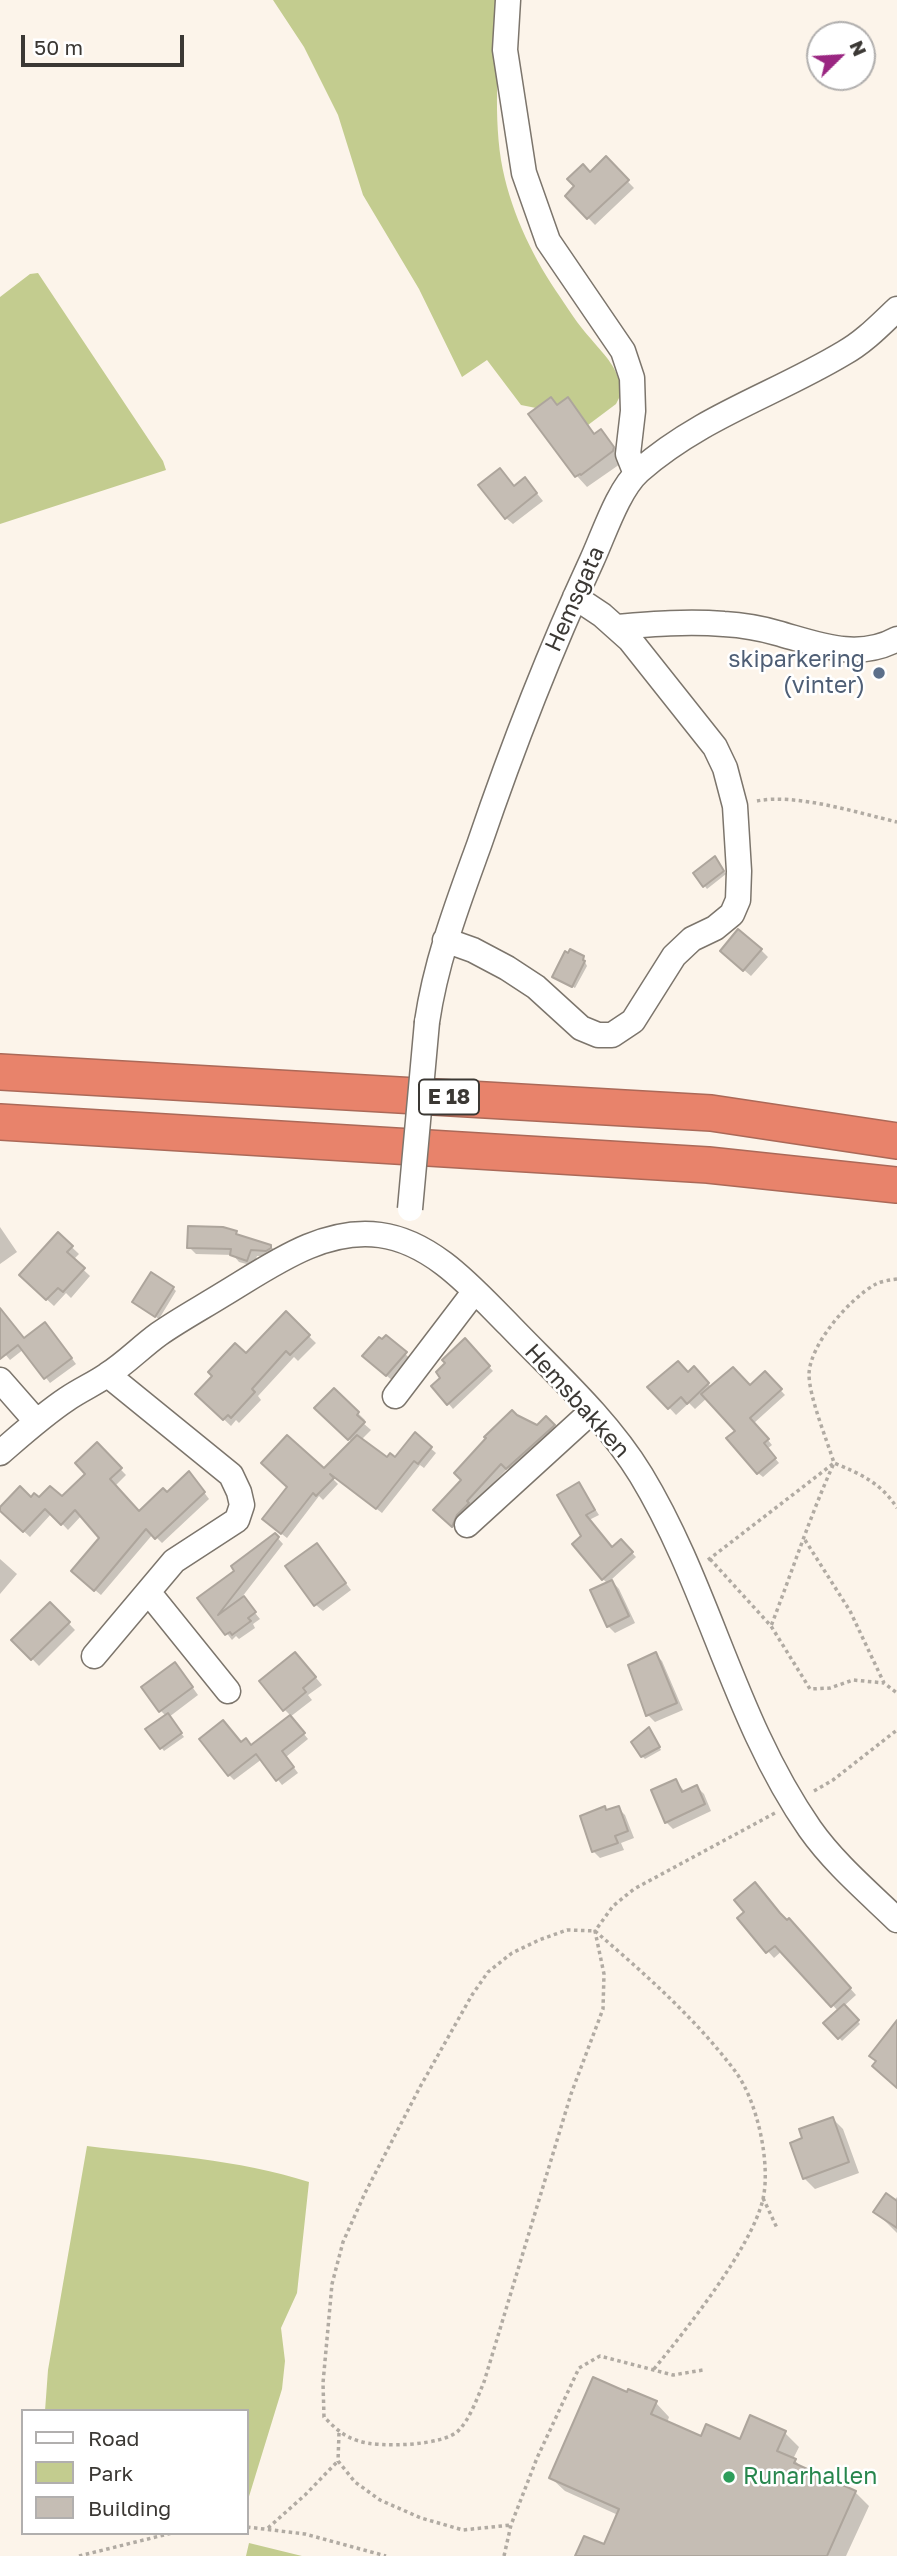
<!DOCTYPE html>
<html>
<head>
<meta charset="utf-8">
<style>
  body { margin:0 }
  #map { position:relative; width:897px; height:2556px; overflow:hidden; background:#fcf4ea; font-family:"Golos Text",sans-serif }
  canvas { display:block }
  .legend { position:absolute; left:21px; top:2409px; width:228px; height:126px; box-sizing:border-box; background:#fff; border:2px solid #b1afae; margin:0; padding:9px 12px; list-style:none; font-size:21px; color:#3b3834 }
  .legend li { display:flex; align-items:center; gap:14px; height:35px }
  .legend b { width:35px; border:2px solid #b1afae }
  .north { position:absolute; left:806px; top:21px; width:70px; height:70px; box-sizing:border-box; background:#fff; border:2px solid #b1afae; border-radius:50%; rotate:66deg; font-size:19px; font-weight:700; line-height:28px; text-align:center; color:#3b3834 }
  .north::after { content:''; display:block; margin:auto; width:24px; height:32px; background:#9a2681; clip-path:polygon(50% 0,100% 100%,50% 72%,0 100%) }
  .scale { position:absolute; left:21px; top:35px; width:163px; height:32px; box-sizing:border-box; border:4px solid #3b3834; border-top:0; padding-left:9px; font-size:21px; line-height:24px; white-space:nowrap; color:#3b3834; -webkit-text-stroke:5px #fff; paint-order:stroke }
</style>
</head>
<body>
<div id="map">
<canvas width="897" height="2556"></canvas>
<ul class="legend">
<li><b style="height:9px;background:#fff"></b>Road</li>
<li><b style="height:19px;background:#c3cc8f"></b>Park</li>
<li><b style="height:19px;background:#c5bdb4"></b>Building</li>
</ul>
<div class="north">N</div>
<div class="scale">50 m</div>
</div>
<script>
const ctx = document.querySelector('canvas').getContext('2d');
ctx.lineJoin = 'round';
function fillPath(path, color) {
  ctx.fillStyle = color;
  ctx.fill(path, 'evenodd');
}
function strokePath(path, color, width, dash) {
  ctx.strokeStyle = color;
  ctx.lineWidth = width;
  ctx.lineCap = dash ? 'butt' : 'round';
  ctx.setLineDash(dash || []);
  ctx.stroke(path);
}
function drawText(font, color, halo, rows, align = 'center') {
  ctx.font = font + ' "Golos Text",sans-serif';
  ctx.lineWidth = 5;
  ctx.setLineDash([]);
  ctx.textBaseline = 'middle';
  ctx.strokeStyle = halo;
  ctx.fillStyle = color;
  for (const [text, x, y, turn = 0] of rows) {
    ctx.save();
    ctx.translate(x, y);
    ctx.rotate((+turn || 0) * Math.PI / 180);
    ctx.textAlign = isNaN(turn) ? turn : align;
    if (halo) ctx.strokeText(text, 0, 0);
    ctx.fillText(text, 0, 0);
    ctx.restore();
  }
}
fillPath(new Path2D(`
  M273,0H502C499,53 493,107 501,160C509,207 530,252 556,291C567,307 578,325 591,339C607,358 617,366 622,392L616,404L588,425L568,397L557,405L551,397L536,408L521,405L487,360L462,377L419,289L363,195L338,115L304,47Z
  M38,273L163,461L166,470L0,524V297L30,274Z
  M87,2146C161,2155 238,2159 309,2182L297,2293L281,2328L285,2361L282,2389L247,2503V2411H45L48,2370Z
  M249,2543L302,2556H246Z`), '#c3cc8f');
fillPath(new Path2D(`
  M606,159L634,188L595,225L567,196Z
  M568,399L596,435L601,431L624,459L623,462L587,487L577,476L530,414L558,406Z
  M531,486L543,501L513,524L506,518L515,487Z
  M717,862L726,874L707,889L695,873Z
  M761,950L768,957L751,976L729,957Z
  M583,958L587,966L575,988L558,979Z
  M0,1227L17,1252L0,1264Z
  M236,1233L241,1238L270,1246L278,1253L274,1257L257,1256L254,1266L239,1262L233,1255L196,1254L189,1247Z
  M58,1234L79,1254L73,1260L90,1276L71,1298L66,1293L54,1306L28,1282Z
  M173,1288L176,1291L159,1319L137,1305Z
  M0,1310L24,1340L50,1329L76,1364L50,1383L24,1349L10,1360L0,1348Z
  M286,1314L316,1343L298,1361L294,1357L258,1396L261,1400L239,1423L236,1420L231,1426L197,1394L246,1355Z
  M465,1341L493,1371L453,1409L434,1386L443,1378Z
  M405,1354L412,1360L394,1382L372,1363Z
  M694,1369L712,1388H750L765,1374L785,1395L754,1423L772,1445L767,1449L779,1463L763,1477L758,1473L737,1431L707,1398L695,1409L689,1403L676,1415L650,1387L688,1374Z
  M334,1390L365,1420L363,1423L371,1430L361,1440L387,1459H395L415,1435L436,1453L424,1468L420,1465L382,1513L331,1474L330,1476L338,1484L323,1500L319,1496L287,1538L269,1524L352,1442L317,1408Z
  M546,1418L559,1432L513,1473L508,1468L471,1507L458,1531L436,1510Z
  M97,1445L126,1475L115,1486L139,1513L194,1479L209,1499L162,1543L153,1534L101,1595L79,1577L101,1538L82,1515L68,1530L52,1513L30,1537L0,1509L31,1499H62L88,1474Z
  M579,1484L599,1515L589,1520L613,1549L621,1541L636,1557L611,1580L619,1589L635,1623L615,1633L608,1626V1584L603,1579L584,1537Z
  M275,1535L283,1544L242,1597L260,1619L253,1624L255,1628L239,1639L236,1636L232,1640L200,1598L237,1571Z
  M317,1545L351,1590L323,1611L316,1605Z
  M0,1559L17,1574L0,1594Z
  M50,1604L75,1630L39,1666L14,1640Z
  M655,1654L662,1661L683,1710L655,1722L648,1715L630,1666Z
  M302,1661L322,1685L308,1695L312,1700L290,1717L308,1739L286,1757L298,1773L282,1785L262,1759L234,1780L229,1775L242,1744L252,1747L291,1716L284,1709Z
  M181,1671L198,1695L169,1717L184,1737L164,1751L148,1730L166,1716L161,1711Z
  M651,1732L661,1750L645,1759L642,1756Z
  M676,1781L685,1792L697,1787L704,1794L711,1811L673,1829L666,1822Z
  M605,1808L608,1811L618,1808L625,1815L634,1838L621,1843L624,1850L600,1858L593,1851Z
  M739,1919L787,1922L795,1926L856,1995L844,2006L860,2024L842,2041L826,2023L838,2011L783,1950L774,1958Z
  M833,2119L843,2129L859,2173L815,2189L804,2178V2139Z
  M897,2197V2233L876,2212L894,2201Z
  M656,2403L669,2417L667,2423L702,2438L741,2441L785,2433L799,2447L793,2459L805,2470L855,2492L869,2506L846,2556H577L604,2547L618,2515L565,2491L551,2478Z`), '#0003');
const building = new Path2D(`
  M606,156L629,180L587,219L565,196L574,186L567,179L583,164L590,172Z
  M551,397L557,405L568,397L594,434L601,429L614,447L613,451L581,475L580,474L575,477L528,414Z
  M500,468L514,486L525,477L537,493L505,519L478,485Z
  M715,856L724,871L703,887L693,873Z
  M738,929L762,949L743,971L720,951Z
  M570,949L584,956L583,960L585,961L572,987L552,977L565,951L568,953Z
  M188,1226L223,1227L237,1231L236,1234L271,1245V1248L266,1251L251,1250L247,1261L230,1255L231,1249L187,1248Z
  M58,1232L73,1246L67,1252L85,1268L63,1292L58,1288L46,1300L19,1275Z
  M151,1272L174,1287L155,1317L132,1302Z
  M0,1308L24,1338L45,1322L72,1358L44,1379L18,1345L0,1359Z
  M286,1311L310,1335L290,1355L286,1351L252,1389L255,1392L231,1418L228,1415L223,1420L195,1394L212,1376L208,1372L235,1343L246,1353Z
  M386,1335L407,1352L386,1376L362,1356L379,1337L382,1339Z
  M465,1338L490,1366L447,1405L431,1386L440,1378L436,1372L445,1363L442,1360Z
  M678,1361L688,1372L694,1366L709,1383L687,1404L681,1397L668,1409L647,1387Z
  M733,1367L750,1385L765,1371L782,1389L750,1418L769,1439L764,1443L776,1458L757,1474L726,1438L735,1431L701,1394Z
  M334,1388L359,1412L357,1415L365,1422L348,1440L314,1408Z
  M512,1410L517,1415L537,1425L546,1416L555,1425L506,1469L501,1464L467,1501L469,1503L457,1515L452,1527L433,1510L461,1480L454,1473L486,1438L484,1437Z
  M415,1432L432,1447L418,1464L414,1461L376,1509L330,1474L334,1478L316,1496L313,1493L281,1534L262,1519L287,1487L261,1463L287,1435L324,1468L357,1435L387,1457L390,1453L395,1457Z
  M97,1442L122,1468L110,1479L139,1511L163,1488L167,1492L189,1471L205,1492L155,1539L146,1529L94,1591L71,1571L99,1538L75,1510L61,1525L45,1509L23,1532L0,1511V1507L20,1486L31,1497L34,1493L39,1497L50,1486L62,1496L85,1474L75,1463Z
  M579,1482L595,1510L586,1515L612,1547L621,1539L633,1552L602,1580L572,1544L581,1536L557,1495Z
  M275,1533L279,1537L218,1615L244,1596L256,1612L248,1618L251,1621L232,1635L230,1632L225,1635L197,1598L234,1571L231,1566Z
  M317,1543L346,1583L314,1606L285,1566Z
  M612,1580L629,1616L607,1627L590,1590Z
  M50,1602L70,1622L31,1660L11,1640Z
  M295,1652L316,1677L303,1688L306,1692L283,1711L259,1681Z
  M656,1652L677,1703L646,1716L628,1665Z
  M175,1662L193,1687L159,1712L141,1687Z
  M168,1713L182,1733L160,1749L145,1729Z
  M290,1715L305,1733L282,1751L294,1767L276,1781L256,1754L228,1776L199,1739L223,1720L241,1742L246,1738L251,1745Z
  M649,1727L660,1747L641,1757L631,1742Z
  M676,1779L682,1792L697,1785L705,1804L665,1823L651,1790Z
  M605,1806L606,1810L619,1806L628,1831L615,1836L618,1843L592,1852L580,1816Z
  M755,1882L780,1913L787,1920L789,1918L851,1988L831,2007L775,1946L766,1953L737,1918L744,1912L734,1900Z
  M844,2004L859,2020L838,2039L823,2023Z
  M897,2020V2088L872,2066L876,2061L869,2056Z
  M833,2117L849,2162L803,2179L790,2143L802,2138L799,2129Z
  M886,2193L897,2201V2228L873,2212Z
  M593,2377L627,2392L628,2389L657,2401L651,2414L701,2436L706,2424L740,2439L750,2415L786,2431L777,2451L796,2459L794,2463L856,2491L827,2556H575L584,2536L604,2544L619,2509L549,2478Z`);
fillPath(building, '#c5bdb4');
strokePath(building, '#ada59c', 2);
const minor = new Path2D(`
  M508,0L505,50L524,173L548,241L623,351L632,378L633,411L628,454L636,474
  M616,627C652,624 687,621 724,624C741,625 760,628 777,633C817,644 857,661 897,639
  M445,940L473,950L507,968L536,987L581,1028L598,1035H612L633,1021L674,956L692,939L715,928L732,914L738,900L739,871L735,806L725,768L715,747L630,640L602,615L575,597
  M427,1022C436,960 458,903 479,845C512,748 549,653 592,560C604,534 618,490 639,471C702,416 774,395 844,353C864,342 881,324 897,309
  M0,1380L36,1421
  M395,1396L475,1291
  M0,1453C22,1434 43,1415 67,1399C80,1390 94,1384 107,1375C126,1363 141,1347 159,1334C179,1320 201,1308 222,1295C269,1267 322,1227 380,1235C433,1242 473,1289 509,1325C554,1372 606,1418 641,1475C709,1587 734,1720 810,1829C834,1863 867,1891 897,1920
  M467,1525L592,1411
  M149,1593L228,1691
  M94,1656L174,1561L237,1520L242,1505L239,1492L231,1475L108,1375`);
const highway = new Path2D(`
  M0,1072L711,1113L897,1141
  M0,1122L708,1165L897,1185`);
strokePath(minor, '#7c756c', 27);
strokePath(highway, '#ab6958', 38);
strokePath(new Path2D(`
  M757,801C795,793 859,813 897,822
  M897,1279C890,1280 882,1281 876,1284C850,1298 810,1344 809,1374C809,1397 827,1440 834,1463C861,1474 881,1483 897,1508
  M805,1540L850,1611L884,1683L897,1693
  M710,1559L771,1626L810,1689L830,1688L853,1680L884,1683
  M708,1560L834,1463C810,1516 792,1572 771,1626
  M814,1791L833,1780L897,1730
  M763,2198L777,2228
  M654,2369C686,2330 752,2247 763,2199C771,2163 757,2100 735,2071C696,2019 644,1973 595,1931L567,1930L539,1940L512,1953L488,1972L472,1995L420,2087L365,2193L343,2242L332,2284L323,2383L324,2417C335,2428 344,2437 359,2441C378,2448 445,2446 459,2430C471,2417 477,2398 484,2382L571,2094L603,2009L604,1974L595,1931L613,1906L634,1889L775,1813
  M339,2433L338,2461L355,2482L380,2500L421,2518L463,2530L511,2525
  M247,2527L305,2534L386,2556
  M268,2528L305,2495L338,2461
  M79,2556L172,2533
  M504,2556L511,2525L537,2458L579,2368L600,2356L673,2375L703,2370`), '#b1aba3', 3.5, [3.5, 3.5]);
strokePath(minor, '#fff', 24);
strokePath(highway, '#e8836b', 35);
const minorBridge = new Path2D(`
  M410,1209L427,1022`);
strokePath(minorBridge, '#7c756c', 27, []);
strokePath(minorBridge, '#fff', 24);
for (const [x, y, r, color] of [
  [879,673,7,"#5c6f8a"],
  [729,2477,7,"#2e9e5b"]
]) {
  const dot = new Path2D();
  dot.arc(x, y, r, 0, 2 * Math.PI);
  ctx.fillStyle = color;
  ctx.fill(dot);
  strokePath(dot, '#fff', 2.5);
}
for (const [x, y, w] of [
  [449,1097,60]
]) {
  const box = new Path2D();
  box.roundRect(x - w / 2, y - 17.5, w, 35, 5);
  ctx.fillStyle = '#fff';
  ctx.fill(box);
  strokePath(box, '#3b3834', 2);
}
drawText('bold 21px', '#3b3834', null, [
  ["E 18",449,1097]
]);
drawText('23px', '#3b3834', '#fff', [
  ["Hemsgata",575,599,-66],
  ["Hemsbakken",577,1401,48]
]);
drawText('23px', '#4e5e75', '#fff', [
  ["skiparkering",865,660],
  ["(vinter)",865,686]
], 'right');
drawText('23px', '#27864d', '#fff', [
  ["Runarhallen",743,2477]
], 'left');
</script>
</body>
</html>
